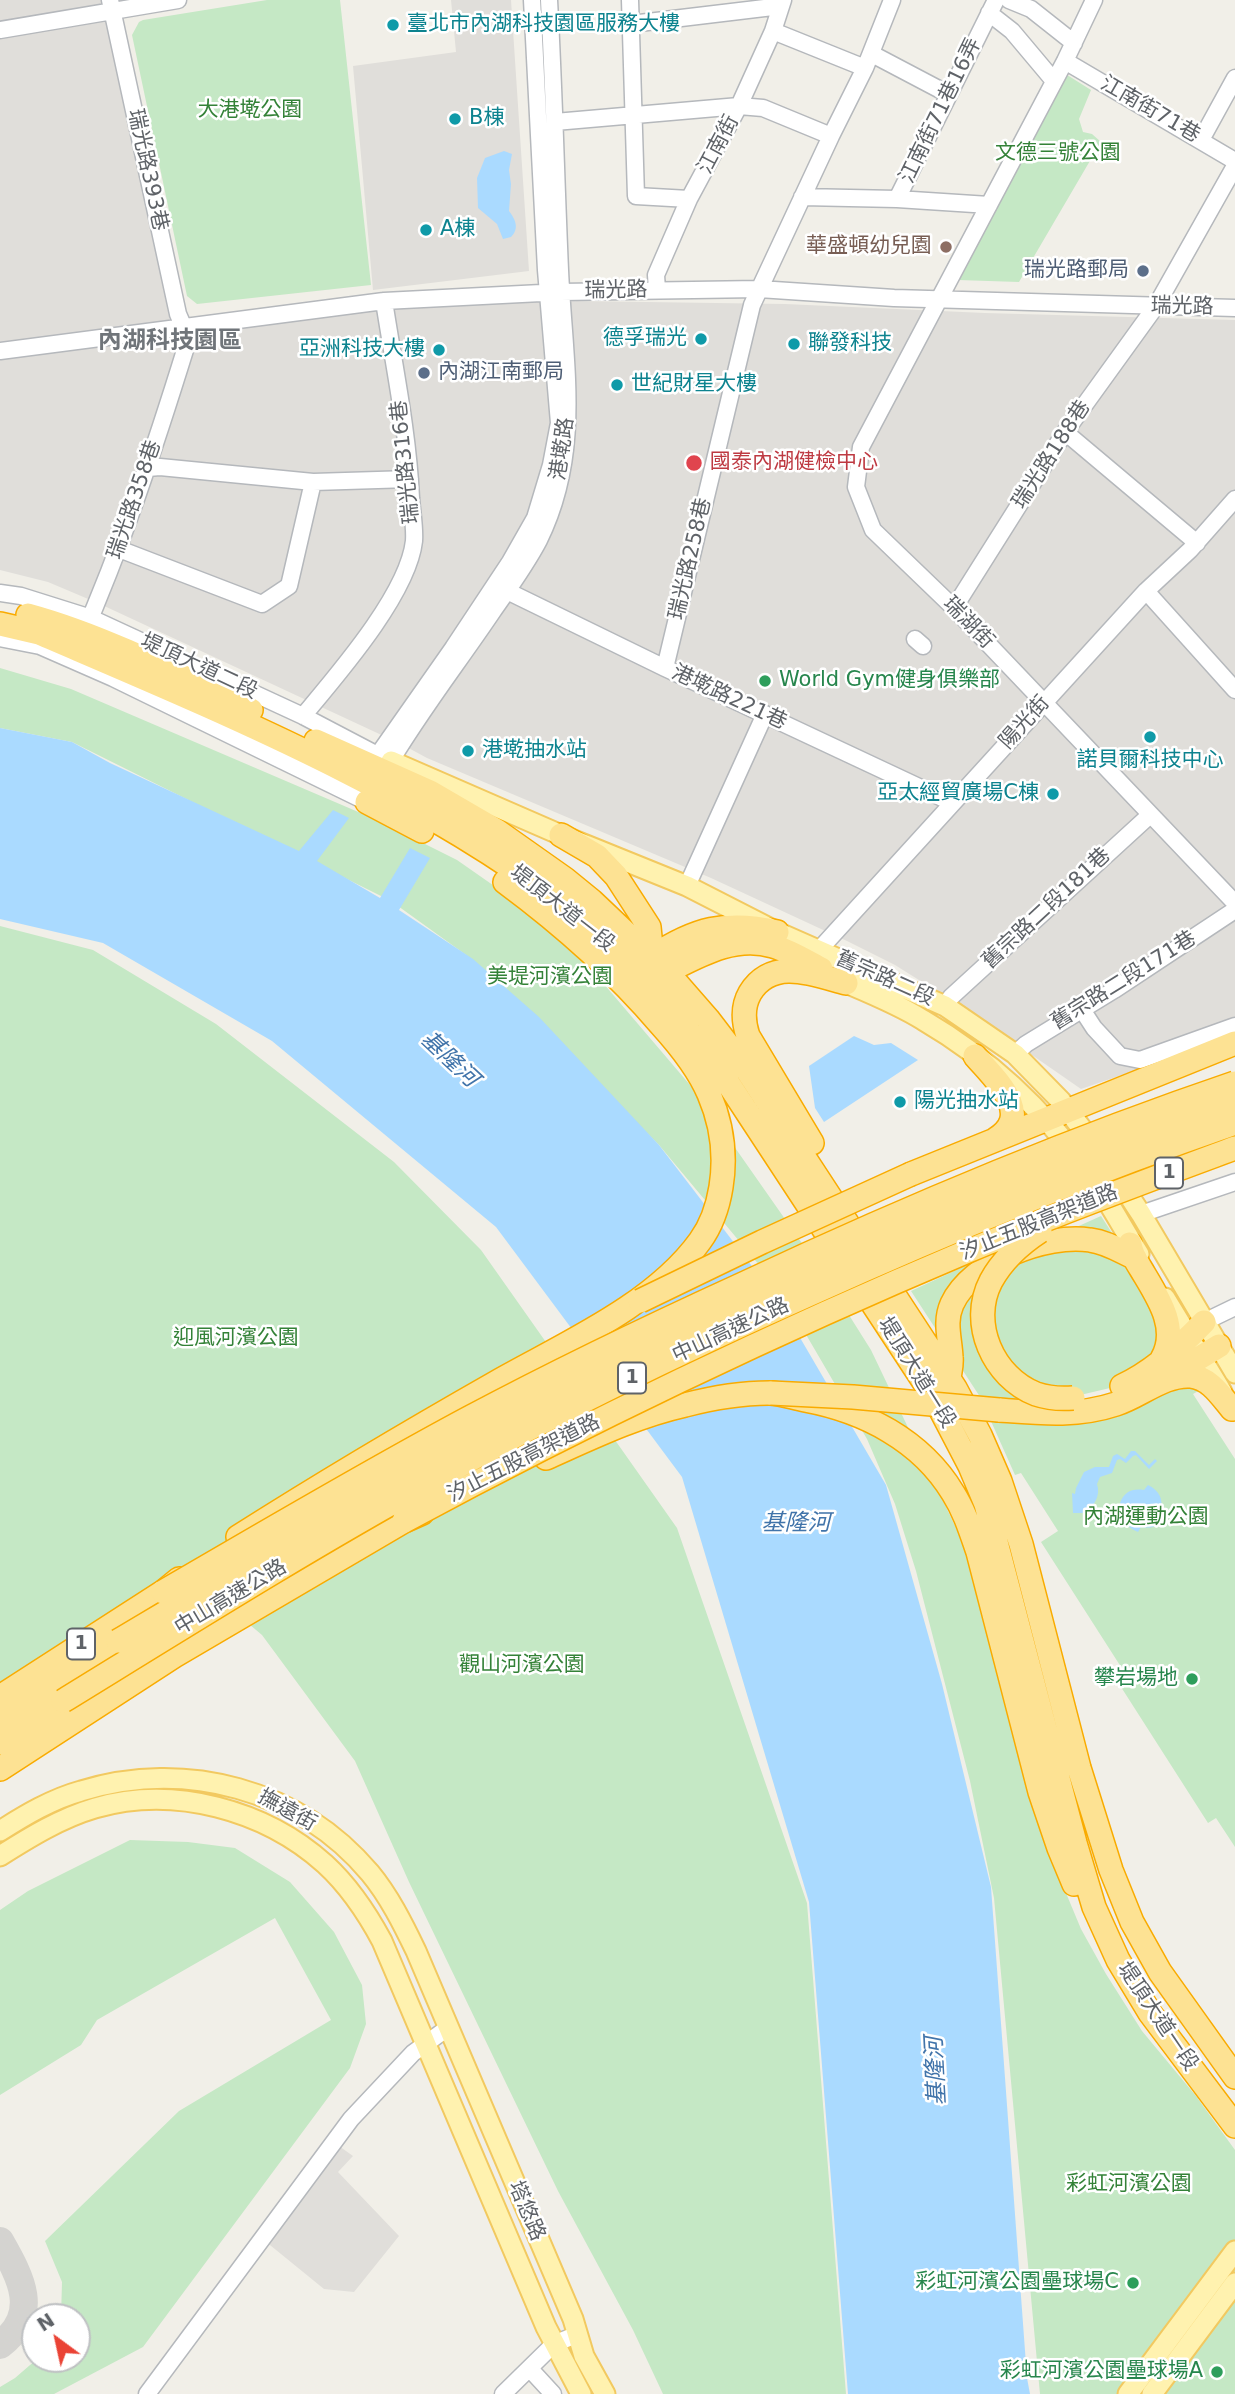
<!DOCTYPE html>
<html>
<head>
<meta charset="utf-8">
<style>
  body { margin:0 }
  #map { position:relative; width:1235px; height:2394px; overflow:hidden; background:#f1efe8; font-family:"DejaVu Sans",sans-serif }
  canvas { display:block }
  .north { position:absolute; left:21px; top:2303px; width:70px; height:70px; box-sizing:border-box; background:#fff; border:2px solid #bfc1c3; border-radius:50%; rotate:327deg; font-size:19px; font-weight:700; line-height:28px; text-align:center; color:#5f6368 }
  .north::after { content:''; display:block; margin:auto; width:24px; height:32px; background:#ea4335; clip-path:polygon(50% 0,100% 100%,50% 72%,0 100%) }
</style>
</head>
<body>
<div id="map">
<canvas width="1235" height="2394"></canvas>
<div class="north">N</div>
</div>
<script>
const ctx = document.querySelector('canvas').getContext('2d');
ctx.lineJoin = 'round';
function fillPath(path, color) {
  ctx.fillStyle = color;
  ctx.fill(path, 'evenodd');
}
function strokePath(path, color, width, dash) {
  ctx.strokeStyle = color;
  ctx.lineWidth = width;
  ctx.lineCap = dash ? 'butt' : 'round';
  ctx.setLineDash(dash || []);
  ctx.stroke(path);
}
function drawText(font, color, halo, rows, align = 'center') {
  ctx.font = font + ' "DejaVu Sans","Noto Sans TC",sans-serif';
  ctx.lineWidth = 5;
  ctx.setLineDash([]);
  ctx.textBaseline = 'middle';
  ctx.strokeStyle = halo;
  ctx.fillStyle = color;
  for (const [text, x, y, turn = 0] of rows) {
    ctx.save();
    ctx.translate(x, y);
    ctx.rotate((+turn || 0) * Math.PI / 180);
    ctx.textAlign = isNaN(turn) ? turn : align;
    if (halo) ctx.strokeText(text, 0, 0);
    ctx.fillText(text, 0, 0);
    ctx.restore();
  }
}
fillPath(new Path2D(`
  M0,0H103L172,330L204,332L413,305L577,301L785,304L985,313L1235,320V1036L1081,1089L970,1012L895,965L847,941L711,878L427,758L403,745L100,604L48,582L0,570Z
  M451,0H511L529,271L373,290L353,66L456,52Z
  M339,2146L353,2156L338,2172L399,2236L354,2292L324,2289L265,2241Z`), '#e0deda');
fillPath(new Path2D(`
  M267,0H340L371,285L197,304L187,296L132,35L139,22L143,20Z
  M1064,73L1091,90L1079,119L1083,132L1092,134L1101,142L1019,282L958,280Z
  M0,668L71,689L377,820L457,860L510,897L580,956L696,1092L820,1269L871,1350L979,1576L1056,1869L1081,1929L1106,1974L1142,2031L1196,2096L1235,2150V2394H1040L994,1898L970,1781L916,1571L895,1504L867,1439L780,1290L659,1145L473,960L391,901L72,742L0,728Z
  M0,926L93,950L216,1024L394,1162L481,1250L677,1528L807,1903L846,2394H663L633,2330L558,2191L409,1882L355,1761L262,1635L243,1619L0,1738Z
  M1101,1216L1159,1306L1169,1327L1140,1374L1110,1388L1076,1396L1042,1392L1008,1362L994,1328L993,1306L1007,1273L1041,1243Z
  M1017,1242L1003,1263L986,1342L1046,1401L984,1403L911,1291Z
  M1183,1382L1202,1389L1193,1394L1235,1459V1847L1216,1818L1208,1823L1121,1687L1130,1681L1041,1542L1058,1531L1021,1473L1015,1475L990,1419L1084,1423L1136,1409Z
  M130,1840L188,1842L235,1848L290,1882L334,1932L362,1985L366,2024L350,2068L143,2347L54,2394H0V2387L15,2378L37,2359H77V2317H61L62,2282L45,2241L179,2111L331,2020L275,1918L97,2020L81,2045L0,2095V1910L28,1891Z`), '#c5e8c5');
fillPath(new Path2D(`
  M504,151L512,154L509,170L511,184L509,211C515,219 520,228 511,237L503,239L497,224L478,208L477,178L485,158Z
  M0,728L72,742L110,763L299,851L333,810L349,818L317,861L380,898L410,848L430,858L399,910L473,959L539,1017L659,1145L778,1300L886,1485L942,1684L991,1887L1027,2378L1030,2394H848L809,1902L682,1477L496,1227L272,1041L103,943L0,919Z
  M854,1036L874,1045L891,1043L918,1060L824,1122L815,1108L809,1066Z
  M1131,1451H1135L1149,1465L1155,1459L1157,1461L1149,1469L1136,1455L1133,1456L1126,1463L1120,1459L1117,1460L1112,1473L1100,1477L1097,1484C1101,1496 1094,1505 1086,1513H1073L1072,1493L1075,1494L1076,1488L1084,1472L1095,1467H1109L1113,1456L1117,1454L1125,1459Z
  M1148,1485C1160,1491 1163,1499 1161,1511L1166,1514C1161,1526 1153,1529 1141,1527L1138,1532C1126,1527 1122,1519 1124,1507L1120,1503C1124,1492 1132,1488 1144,1490Z`), '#aadaff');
strokePath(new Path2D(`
  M0,2241C21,2278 41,2313 0,2345`), '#d4d3d0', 28);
const minor = new Path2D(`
  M630,0L636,196L689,199
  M1009,0L1031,9L1074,43
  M1094,0L1065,61L861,447L856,487L873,530L954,608L1235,903
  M989,13L1012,31L1054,81
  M631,24L781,6
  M0,30L178,0
  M773,31L865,68L892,0
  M872,54L948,94
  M1065,61L1235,161
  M555,122L739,106L763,108L831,136
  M1201,140L1235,78
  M802,197L897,199L989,205
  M897,199L996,0
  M657,290L656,275L689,199L739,106L773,31L783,0
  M0,351L384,301L561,292L759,289L894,298L1235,308
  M1065,432L1197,543
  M148,468L160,467L313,482L410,479
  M119,549L262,604L289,586L313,482
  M507,591L665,668L953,803
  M1146,591L1235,690
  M0,593L21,596L91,618L303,716L385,759
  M954,608L1065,432L1156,306L1235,166
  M0,638L40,646L113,678L367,802L371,794
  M915,639L923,646
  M80,642C122,546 155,447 186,347L184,328L178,314L110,0
  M665,668L752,305L831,136L865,68
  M303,716C338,674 408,594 414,541C415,527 412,512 411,498C408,432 394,366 384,301
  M386,769C418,714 458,663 493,611C509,588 526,565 539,540C583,451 564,363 560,270C556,180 554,90 549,0
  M366,772L453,648L510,562L535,518L551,465L559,423L546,270L532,0
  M687,886L765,714
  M819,950L1146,591L1190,550L1235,499
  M945,1006L951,997L1150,815
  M1081,1008L1094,1028L1120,1056L1140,1060L1235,1026
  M1015,1054L1026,1044L1114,990L1235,910
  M1141,1214L1235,1182
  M1204,1322L1235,1307
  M530,2369L553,2394
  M147,2394L351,2119L413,2053L449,2027
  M503,2394L554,2344L578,2334`);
const major = new Path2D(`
  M391,761L561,835L687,886L777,932L945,1006L1015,1054L1061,1101L1107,1162L1141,1214L1235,1373
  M846,983C872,994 899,1005 923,1020C988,1058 1044,1110 1088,1172C1107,1198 1122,1227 1139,1254
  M1165,1298L1222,1392
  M0,1831C25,1815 52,1799 81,1791C185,1759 299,1789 370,1873C389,1896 403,1924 416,1951L573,2319L584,2356L605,2394
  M0,1856C30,1837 61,1818 95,1808C174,1785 265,1810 325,1864C349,1886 367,1913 382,1941L546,2327L581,2394
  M1128,2394L1235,2251
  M1152,2394L1235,2283`);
const highway = new Path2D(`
  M28,615C105,636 179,675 251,710
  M0,624L39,633C218,710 412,789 568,908C631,956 681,1020 728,1083L934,1397L970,1466L986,1504L1075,1843L1094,1907L1118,1960L1150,2013L1235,2126
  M316,741L430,792L497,831L565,879L592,901L667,972L708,1019L747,1070L955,1388L980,1435L1000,1481L1021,1544L1079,1768L1111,1870L1132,1922L1160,1972L1235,2077
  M367,802L422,831
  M561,835L597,856L616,876L649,927L652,957C694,929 726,920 777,932
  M656,977C692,960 731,933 773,946C790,951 806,961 821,969
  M975,1056C995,1079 1035,1114 996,1139
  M812,1143L748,1036C743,1021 742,1007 750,993C772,957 813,974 846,983
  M911,1174L1235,1043
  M1130,1244C1131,1253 1136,1261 1141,1269C1157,1296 1180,1328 1162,1359
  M1168,1377L1219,1346
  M949,1378C950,1371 952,1364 951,1357C950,1338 944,1322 952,1304C971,1262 1046,1233 1090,1240C1107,1242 1120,1251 1135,1258
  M1122,1386C1153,1372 1181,1346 1204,1322
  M999,1410C1040,1413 1077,1417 1116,1404C1141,1396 1164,1374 1191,1376C1210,1378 1221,1396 1232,1409
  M546,1458C591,1438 636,1416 685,1405C712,1398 741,1393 769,1393C781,1393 794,1398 805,1400C864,1411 921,1440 953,1493C965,1512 971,1532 978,1552L1040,1792L1059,1848L1074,1884
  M238,1537C323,1483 409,1432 497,1382C564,1344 654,1305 700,1241C711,1226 718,1206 721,1187C726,1156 722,1124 709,1094C698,1068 680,1046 661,1025C615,971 563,925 505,882
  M0,1697L163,1592L179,1579
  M0,1720L118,1641
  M0,1743L63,1701
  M0,1769L174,1656L404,1521L422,1513`);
strokePath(minor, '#b5b8bc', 19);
strokePath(major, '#f2c960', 23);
strokePath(highway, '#f9ab00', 26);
strokePath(minor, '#fff', 16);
strokePath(major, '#fff2af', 19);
strokePath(highway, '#fde293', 23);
const highwayBridge = new Path2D(`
  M1040,1231C1020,1244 1003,1259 991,1281C969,1323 993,1377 1036,1394C1048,1398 1060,1399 1073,1398
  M640,1301L762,1242L911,1174
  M771,1393L853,1397L999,1410
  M404,1521C588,1422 776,1332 968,1251C1056,1214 1146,1181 1235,1148
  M163,1592C265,1533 366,1473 469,1418C559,1370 651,1326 743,1284C903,1209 1067,1140 1235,1083
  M118,1641C224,1578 329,1515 437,1456C691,1316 961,1199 1235,1102
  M63,1701C185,1626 306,1550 431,1481C553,1414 680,1352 808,1295C947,1232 1090,1173 1235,1123`);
strokePath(highwayBridge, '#f9ab00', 26, []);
strokePath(highwayBridge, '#fde293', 23);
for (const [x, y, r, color] of [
  [393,25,7,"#0f9aa8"],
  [455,119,7,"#0f9aa8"],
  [426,230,7,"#0f9aa8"],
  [946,247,7,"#8d6e63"],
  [1143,271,7,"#5c6f8a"],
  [701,339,7,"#0f9aa8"],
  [794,344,7,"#0f9aa8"],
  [439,350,7,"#0f9aa8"],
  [424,373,7,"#5c6f8a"],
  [617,385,7,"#0f9aa8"],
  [694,463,9,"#e0444e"],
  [765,681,7,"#2e9e5b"],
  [1150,737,7,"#0f9aa8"],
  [468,751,7,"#0f9aa8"],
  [1053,794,7,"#0f9aa8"],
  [900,1102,7,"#0f9aa8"],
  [1192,1679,7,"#2e9e5b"],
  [1133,2283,7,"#2e9e5b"],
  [1217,2372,7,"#2e9e5b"]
]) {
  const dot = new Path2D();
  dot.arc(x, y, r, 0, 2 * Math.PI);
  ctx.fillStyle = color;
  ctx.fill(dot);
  strokePath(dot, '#fff', 2.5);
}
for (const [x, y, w] of [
  [1169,1173,28],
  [632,1378,28],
  [81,1644,28]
]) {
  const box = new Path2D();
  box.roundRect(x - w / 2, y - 15.5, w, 31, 5);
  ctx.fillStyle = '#fff';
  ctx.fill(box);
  strokePath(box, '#5f6368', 2);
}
drawText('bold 19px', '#5f6368', null, [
  ["1",1169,1173],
  ["1",632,1378],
  ["1",81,1644]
]);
drawText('21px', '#0d838f', '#fff', [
  ["臺北市內湖科技園區服務大樓",407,25],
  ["B棟",469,119],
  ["A棟",440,230],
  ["德孚瑞光",687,339,"right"],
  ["聯發科技",808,344],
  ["亞洲科技大樓",425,350,"right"],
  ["世紀財星大樓",631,385],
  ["港墘抽水站",482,751],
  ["諾貝爾科技中心",1150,761,"center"],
  ["亞太經貿廣場C棟",1039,794,"right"],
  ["陽光抽水站",914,1102]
], 'left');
drawText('21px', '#5f6368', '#fff', [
  ["江南街71巷",1150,110,30],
  ["江南街71巷16弄",941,111,-64],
  ["江南街",719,145,-62],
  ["瑞光路393巷",147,170,78],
  ["瑞光路",616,291,-1],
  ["瑞光路",1182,307,1],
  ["港墘路",563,449,-82],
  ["瑞光路188巷",1052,455,-57],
  ["瑞光路316巷",406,462,-96],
  ["瑞光路358巷",135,500,-71],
  ["瑞光路258巷",691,559,-77],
  ["瑞湖街",968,623,46],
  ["堤頂大道二段",199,667,25],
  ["港墘路221巷",729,698,25],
  ["陽光街",1025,723,-48],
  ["堤頂大道一段",562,909,38],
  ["舊宗路二段181巷",1047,909,-43],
  ["舊宗路二段",885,979,24],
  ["舊宗路二段171巷",1124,981,-32],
  ["汐止五股高架道路",1039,1223,-22],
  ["中山高速公路",731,1331,-25],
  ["堤頂大道一段",916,1373,58],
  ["汐止五股高架道路",524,1459,-27],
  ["中山高速公路",231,1598,-31],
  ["撫遠街",287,1811,29],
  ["堤頂大道一段",1157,2017,56],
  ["塔悠路",526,2211,67]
]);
drawText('21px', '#348238', '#fff', [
  ["大港墘公園",250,111],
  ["文德三號公園",1058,154],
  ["美堤河濱公園",550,978],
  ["迎風河濱公園",236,1339],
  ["內湖運動公園",1146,1518],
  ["觀山河濱公園",522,1666],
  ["彩虹河濱公園",1129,2185]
]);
drawText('21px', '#785e54', '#fff', [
  ["華盛頓幼兒園",932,247]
], 'right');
drawText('21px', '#4e5e75', '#fff', [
  ["瑞光路郵局",1129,271],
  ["內湖江南郵局",438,373,"left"]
], 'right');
drawText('21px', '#be3a42', '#fff', [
  ["國泰內湖健檢中心",710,463]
], 'left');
drawText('21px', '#27864d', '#fff', [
  ["World Gym健身俱樂部",779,681,"left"],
  ["攀岩場地",1178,1679],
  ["彩虹河濱公園壘球場C",1119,2283],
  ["彩虹河濱公園壘球場A",1203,2372]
], 'right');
drawText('italic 23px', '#4174aa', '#fff', [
  ["基隆河",449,1060,43],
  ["基隆河",796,1524],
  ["基隆河",937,2071,-93]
]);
drawText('bold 24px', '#70757a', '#fff', [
  ["內湖科技園區",170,342]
]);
</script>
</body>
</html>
